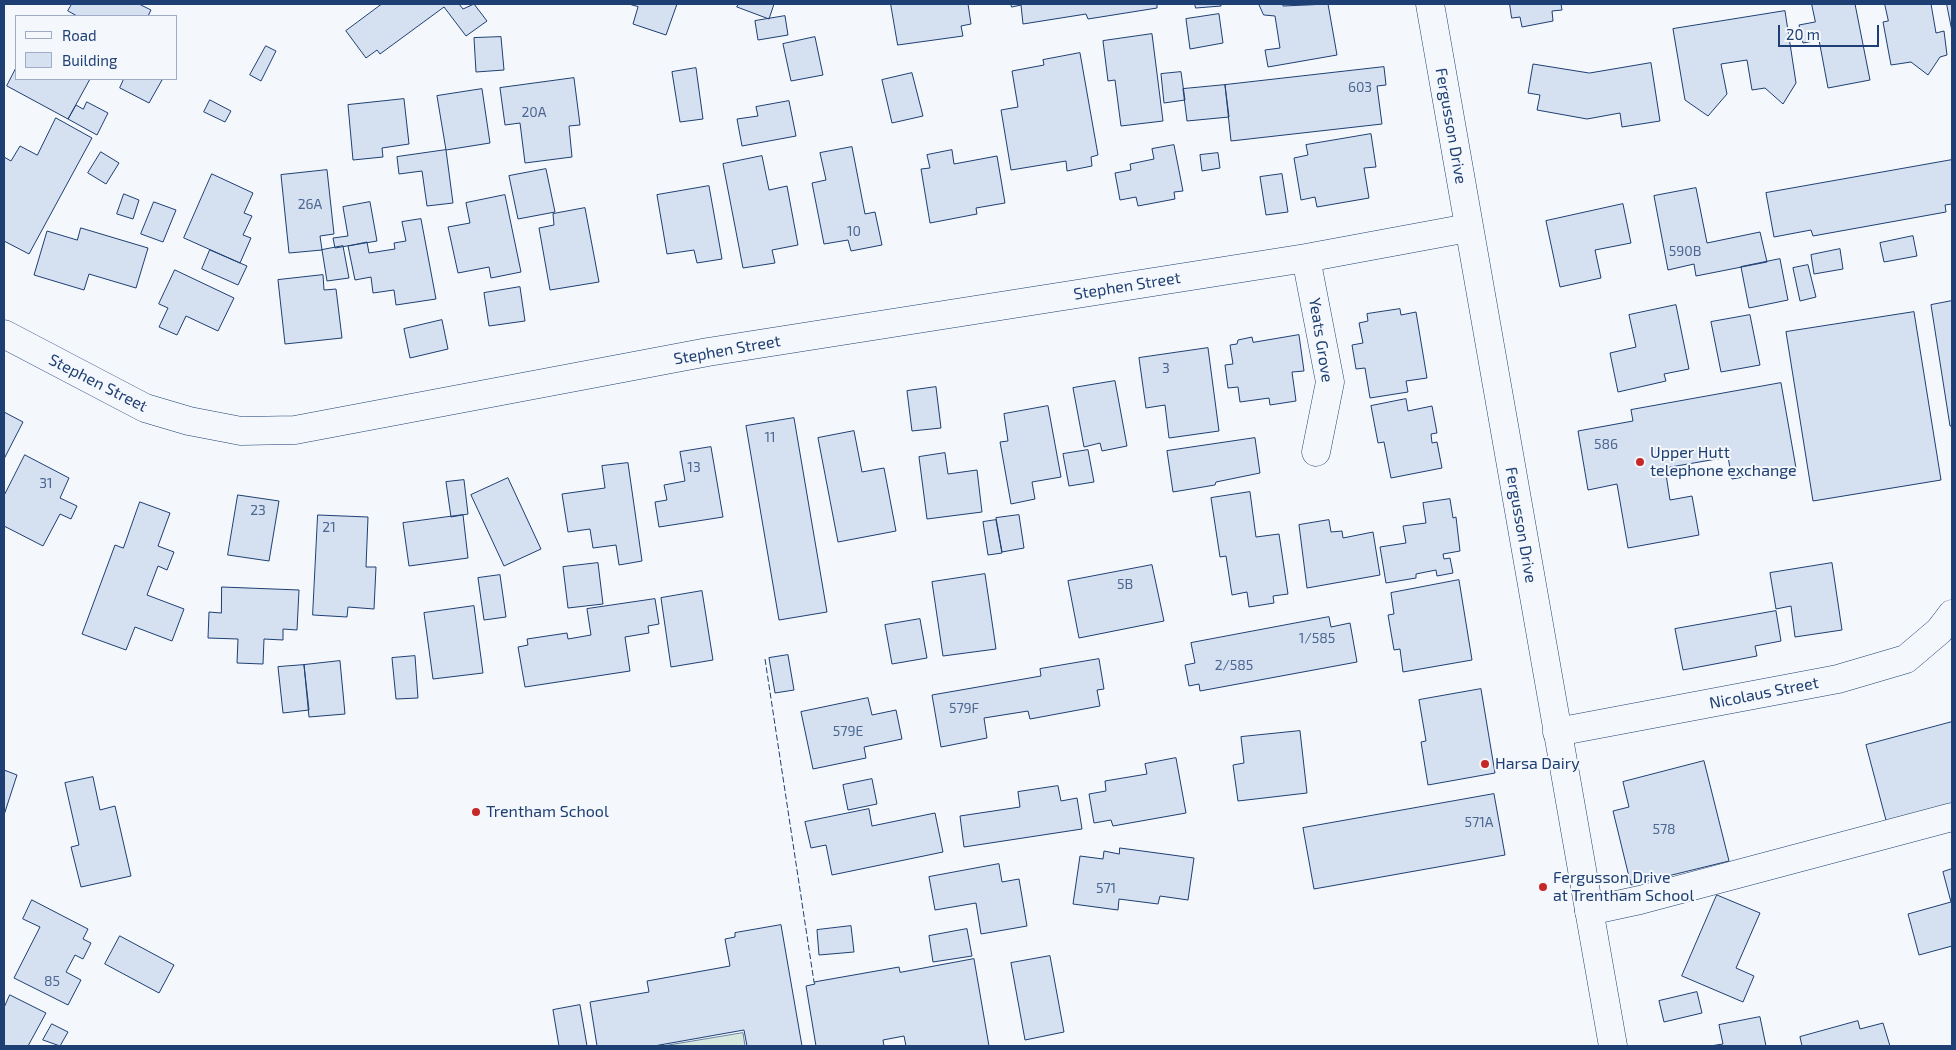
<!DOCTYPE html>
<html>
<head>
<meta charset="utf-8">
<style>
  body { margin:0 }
  #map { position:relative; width:1956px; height:1050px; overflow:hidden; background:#f4f7fb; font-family:"Exo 2",sans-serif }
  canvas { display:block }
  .frame { position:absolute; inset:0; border:5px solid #1d3f73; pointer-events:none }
  .legend { position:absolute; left:15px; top:15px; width:162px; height:65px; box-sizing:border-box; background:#f4f7fb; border:1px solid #9eadc5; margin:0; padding:6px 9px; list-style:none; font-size:15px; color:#1d3f73 }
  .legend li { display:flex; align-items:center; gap:10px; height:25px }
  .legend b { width:25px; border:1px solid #9eadc5 }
  .scale { position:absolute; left:1778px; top:25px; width:101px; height:22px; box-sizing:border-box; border:2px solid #1d3f73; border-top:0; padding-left:6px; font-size:15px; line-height:18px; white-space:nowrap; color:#1d3f73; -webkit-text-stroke:4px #f4f7fb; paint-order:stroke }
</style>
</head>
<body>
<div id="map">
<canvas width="1956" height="1050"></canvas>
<div class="frame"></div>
<ul class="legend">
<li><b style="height:6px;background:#f4f7fb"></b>Road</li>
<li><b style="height:14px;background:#d5e0f0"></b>Building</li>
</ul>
<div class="scale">20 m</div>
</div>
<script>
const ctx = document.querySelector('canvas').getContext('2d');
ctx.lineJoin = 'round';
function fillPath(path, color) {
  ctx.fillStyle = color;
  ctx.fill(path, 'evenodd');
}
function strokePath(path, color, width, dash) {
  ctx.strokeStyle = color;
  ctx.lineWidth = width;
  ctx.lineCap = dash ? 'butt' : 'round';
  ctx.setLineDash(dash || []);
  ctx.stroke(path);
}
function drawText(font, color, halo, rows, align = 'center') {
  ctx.font = font + ' "Exo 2",sans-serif';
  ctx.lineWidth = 4;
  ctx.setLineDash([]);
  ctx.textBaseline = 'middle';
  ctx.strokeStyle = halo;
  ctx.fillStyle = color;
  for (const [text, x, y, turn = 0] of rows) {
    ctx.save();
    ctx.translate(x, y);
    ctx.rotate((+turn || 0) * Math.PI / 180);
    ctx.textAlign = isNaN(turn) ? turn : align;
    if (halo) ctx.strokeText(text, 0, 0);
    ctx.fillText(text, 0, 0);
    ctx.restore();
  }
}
const green = new Path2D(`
  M743,1033L745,1046H663Z`);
fillPath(green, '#d7e8df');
strokePath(green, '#687fa3', 1);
const building = new Path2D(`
  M72,4H139L151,10L148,16H77L68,11Z
  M382,4H459L463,9L474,4L487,21L466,36L444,7L380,54L377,50L366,58L346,31Z
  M629,4H677L666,35L633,24L638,7Z
  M739,4H774L769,19L737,7Z
  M891,4H968L971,24L961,26L963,36L898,45Z
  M1011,4H1157V8L1088,19L1086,14L1023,24L1021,5L1012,7Z
  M1195,4H1221V6L1196,8Z
  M1259,4H1283V6L1328,4L1337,55L1268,67L1265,50L1280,48L1275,16L1264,15Z
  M1510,4H1561L1562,10L1552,11L1553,21L1522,27L1520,17L1512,18Z
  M1812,4H1855L1870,80L1828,88L1819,40L1803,43L1799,25L1815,22Z
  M1885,4H1931L1936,33L1944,31L1947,55L1940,57L1928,75L1911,62L1891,65L1883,22L1888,21Z
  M1947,4H1952V31Z
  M1785,11L1796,83L1783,104L1765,88L1752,90L1747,60L1721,64L1727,94L1708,116L1685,100L1673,29Z
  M1219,14L1223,43L1190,49L1186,19Z
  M785,16L788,35L758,40L755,21Z
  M1152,34L1163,121L1121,126L1115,80L1108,81L1103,41Z
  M501,37L504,70L476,72L474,38Z
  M815,37L823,75L791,81L783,44Z
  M266,46L276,51L261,81L250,75Z
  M1080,53L1098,155L1091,157L1092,166L1067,171L1066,161L1011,170L1001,110L1018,107L1012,71L1044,65L1043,60Z
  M1651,63L1660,121L1622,127L1620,113L1587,119L1537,110L1540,95L1528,93L1533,64L1589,73Z
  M1384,67L1386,85L1377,86L1382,124L1231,141L1225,85Z
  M16,68V79H90L68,119L7,86Z
  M696,68L703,119L680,122L672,72Z
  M1181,72L1185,100L1164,103L1161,74Z
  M912,73L923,116L892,123L882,80Z
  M574,78L580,125L569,126L572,157L525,163L520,123L505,125L500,88Z
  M124,79H159L162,80L149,103L120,88Z
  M1225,85L1229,117L1187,121L1183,89Z
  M482,89L490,143L446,150L437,96Z
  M404,99L409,144L382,148L383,157L353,160L348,105Z
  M210,100L231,111L225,122L204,112Z
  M789,101L796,136L742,146L737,119L758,116L756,107Z
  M87,102L108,113L97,135L68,119L76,105L83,109Z
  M56,118L92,138L29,254L4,241V157L11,161L20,146L37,155Z
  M1371,134L1376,167L1364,168L1369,198L1317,207L1315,197L1301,200L1294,158L1308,155L1306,145Z
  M1174,145L1183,191L1174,192L1175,199L1138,206L1136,197L1120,200L1115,173L1131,170L1130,164L1154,159L1152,149Z
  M852,147L865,214L875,212L882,245L851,251L848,240L824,244L812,183L826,180L820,153Z
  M446,150L453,203L427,206L422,171L399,174L397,157Z
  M952,150L954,164L997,156L1005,203L976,208L977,214L930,223L921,169L930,168L927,155Z
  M101,152L119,163L106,184L88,173Z
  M1218,153L1220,168L1202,171L1200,155Z
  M762,156L769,190L787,186L798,245L772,250L775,263L743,268L723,164Z
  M1952,160V204L1945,205L1946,212L1813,236L1811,230L1774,237L1766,193Z
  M546,169L555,212L518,219L509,176Z
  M327,170L334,234L320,236L322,250L289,253L281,175Z
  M212,174L253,193L244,213L252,216L243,235L251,238L240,263L184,238Z
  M1282,174L1288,212L1266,215L1260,177Z
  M709,186L722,259L697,263L694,250L667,254L657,195Z
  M1696,188L1707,243L1760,232L1767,262L1696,276L1694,264L1668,270L1654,196Z
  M124,194L139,200L133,219L117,214Z
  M505,195L521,272L491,278L489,267L458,273L448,227L470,223L466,203Z
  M154,202L176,210L163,242L141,234Z
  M370,202L377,241L335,248L333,238L348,236L343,207Z
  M1623,204L1631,243L1595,250L1601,278L1560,287L1546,221Z
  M585,208L599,282L550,290L539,228L554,225L553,214Z
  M421,219L436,299L396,305L394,290L373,293L371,277L355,280L348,246L367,242L369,253L395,249L394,243L406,241L402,222Z
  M81,228L148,248L136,288L89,274L84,290L34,275L47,231L77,240Z
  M1913,236L1917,256L1884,262L1880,243Z
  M343,246L349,278L327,281L322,250Z
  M1840,249L1843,269L1814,274L1811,255Z
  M210,250L247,266L238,285L202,269Z
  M1780,259L1788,300L1749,308L1741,267Z
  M1808,265L1816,297L1800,301L1793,268Z
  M175,270L234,298L218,331L186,316L177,335L159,327L168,308L159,304Z
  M323,275L324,290L336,289L342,338L285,344L278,280Z
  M520,287L525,321L489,326L484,293Z
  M1952,301V426H1950L1931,305Z
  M1676,305L1689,369L1664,374L1666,381L1618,392L1610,353L1636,347L1629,315Z
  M1400,309L1401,315L1416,312L1427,378L1406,381L1408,392L1370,398L1365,368L1356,369L1352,345L1363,343L1359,323L1368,321L1367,314Z
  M1914,312L1941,480L1813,501L1786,332Z
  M1750,315L1760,365L1721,372L1711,322Z
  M442,320L448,349L410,358L404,329Z
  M1299,335L1304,371L1292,372L1296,401L1270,405L1269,398L1240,402L1238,387L1228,388L1225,365L1233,364L1230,345L1237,344L1238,340L1252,337L1253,342Z
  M1208,348L1219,431L1169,438L1165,405L1146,408L1139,358Z
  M1115,381L1127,446L1102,451L1100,443L1084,447L1073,388Z
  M1781,383L1796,468L1732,479L1728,457L1665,468L1670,500L1692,496L1699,535L1628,548L1617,484L1588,490L1578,431L1633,421L1631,410Z
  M936,387L941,428L912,431L907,391Z
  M1406,399L1408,411L1432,406L1437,433L1431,434L1432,443L1437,442L1442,468L1391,478L1384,442L1378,443L1371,406Z
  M1048,406L1061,477L1032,482L1035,499L1011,504L1000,442L1008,441L1004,414Z
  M4,412L23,422L4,459Z
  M794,418L827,612L779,620L746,426Z
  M854,431L862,472L884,468L896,531L838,542L818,438Z
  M1255,438L1260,473L1216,482L1215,485L1173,492L1167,451Z
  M711,447L723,517L659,527L655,502L667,500L664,485L685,481L680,452Z
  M1088,450L1094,482L1069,486L1063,454Z
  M945,453L948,474L977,470L982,512L927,519L919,457Z
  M25,455L69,478L60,498L77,506L71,519L60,514L43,546L4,526V496Z
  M628,463L642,561L619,565L616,545L593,548L590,529L568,532L562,494L605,488L602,466Z
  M508,478L541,549L504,566L471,495Z
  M464,480L468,514L451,517L446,482Z
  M1250,492L1256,537L1279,534L1288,594L1273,596L1274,603L1249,607L1247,592L1232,595L1226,556L1220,557L1211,498Z
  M238,495L279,501L269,561L228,555Z
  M1450,499L1453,518L1456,517L1460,551L1443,554L1444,559L1450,558L1453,573L1437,576L1436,570L1416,574V578L1386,583L1380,547L1406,543L1403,526L1426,523L1423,503Z
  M140,502L170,513L158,546L174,552L167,570L158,566L147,595L184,609L172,641L135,627L126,650L82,634L115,545L123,548Z
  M318,515L368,517L366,567H376L374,609L348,607L347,617L313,615Z
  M463,515L468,558L409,566L403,523Z
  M1019,515L1024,548L1002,552L996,518Z
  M996,520L1002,553L988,555L983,522Z
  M1329,520L1331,532L1342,531L1343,538L1373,532L1380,575L1307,588L1299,525Z
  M598,563L603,604L568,608L563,567Z
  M1832,563L1842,630L1795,637L1791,606L1776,609L1770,573Z
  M1152,565L1164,621L1079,638L1068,581Z
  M985,574L996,649L943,656L932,582Z
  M500,575L506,617L484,620L478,578Z
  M1459,580L1472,660L1403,672L1400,649L1394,650L1388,615L1394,614L1391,593Z
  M222,587L299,590L297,630L283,629V640L264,639L263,664L237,663L238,639L208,638L209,612L221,613Z
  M702,591L713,660L671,667L661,598Z
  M655,599L659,624L648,626L649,633L625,637L630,671L525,687L518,647L528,645L527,639L567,633L568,639L591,635L587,609Z
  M474,606L483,673L433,679L424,613Z
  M1776,611L1781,641L1755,646L1757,656L1683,670L1675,629Z
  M1329,617L1331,627L1350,623L1357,662L1200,691L1199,684L1189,686L1185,665L1195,663L1191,643Z
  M920,619L927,658L892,664L885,625Z
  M788,655L794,690L775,693L769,658Z
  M415,656L418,698L396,699L392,658Z
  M1099,659L1104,689L1097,690L1100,706L1030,719L1028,711L984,718L987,738L941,747L932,695L1041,676L1040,669Z
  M340,661L345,714L309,717L304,665Z
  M304,665L309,710L283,713L278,667Z
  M1481,689L1495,773L1428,785L1421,742L1426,741L1419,700Z
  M868,698L872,715L896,710L902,739L864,747L866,758L813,769L801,712Z
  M1952,722V807L1887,824L1866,745Z
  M1300,731L1307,793L1238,801L1233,765L1244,763L1241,737Z
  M1176,758L1186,813L1113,826L1111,820L1094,823L1089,794L1106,791L1105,781L1147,774L1145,764Z
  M1704,761L1729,861L1631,885L1613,811L1629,807L1623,782Z
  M4,770L17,775L4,815Z
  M93,777L100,810L115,806L131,876L81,887L71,847L79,845L65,783Z
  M872,779L877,804L848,810L843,785Z
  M1058,786L1061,801L1077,798L1082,829L964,847L960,816L1020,807L1018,792Z
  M1494,794L1505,855L1314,889L1303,828Z
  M869,809L872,826L935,813L943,852L832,875L826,845L811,848L805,822Z
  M1120,848L1194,858L1188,900L1160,896L1158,904L1119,899L1118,910L1073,904L1080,856L1103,859L1104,851L1119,854Z
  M999,864L1002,882L1019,879L1027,926L981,934L976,903L935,910L929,877Z
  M1952,869V946L1919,955L1908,914L1951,902L1943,872Z
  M1717,895L1760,913L1736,968L1754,976L1743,1002L1682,976Z
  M32,900L88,929L83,939L91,943L83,959L75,955L66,972L81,980L68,1005L14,978L40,927L23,919Z
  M781,925L802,1046H747L744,1030L654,1046H597L590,1002L649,992L647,981L730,966L725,939L735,937V933Z
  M851,926L854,952L819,955L817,930Z
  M967,929L972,956L933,962L929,936Z
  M120,936L174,965L159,993L105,964Z
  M1050,956L1064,1032L1025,1040L1011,963Z
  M974,959L989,1046H906L904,1036L883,1040L884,1046H816L806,986L815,984L814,982L899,967L900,972Z
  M1697,992L1702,1013L1664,1022L1659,1001Z
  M10,995L46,1013L28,1046H4V1008Z
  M580,1005L587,1046H559L553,1010Z
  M1760,1017L1766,1046H1710L1723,1044L1719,1025Z
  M1858,1021L1860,1029L1883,1023L1890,1046H1802L1800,1037Z
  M52,1024L68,1032L60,1046L43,1040Z`);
fillPath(building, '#d5e0f0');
strokePath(building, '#1d3f73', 1);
const minor = new Path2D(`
  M1306,258L1330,382L1316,452
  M4,334L145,408L189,421L241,431L295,430L708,352L1306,258L1468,228
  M1557,732L1838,679L1906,659L1939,631L1952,614
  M1589,911L1640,900L1952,817`);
const major = new Path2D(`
  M1430,4L1613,1046`);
strokePath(minor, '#1d3f73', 29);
strokePath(major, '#1d3f73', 29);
strokePath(minor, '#f4f7fb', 28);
strokePath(major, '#f4f7fb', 28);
strokePath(new Path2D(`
  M765,659L814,982`), '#1d3f73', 1, [6, 2.5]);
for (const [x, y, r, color] of [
  [1640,462,5,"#c62828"],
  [1485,764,5,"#c62828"],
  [476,812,5,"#c62828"],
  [1543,887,5,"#c62828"]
]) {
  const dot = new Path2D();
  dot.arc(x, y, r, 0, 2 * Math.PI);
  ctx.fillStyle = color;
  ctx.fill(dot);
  strokePath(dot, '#f4f7fb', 2);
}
drawText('14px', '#4b6792', null, [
  ["603",1360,87],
  ["20A",534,112],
  ["26A",310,204],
  ["10",854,231],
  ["590B",1685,251],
  ["3",1166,368],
  ["11",770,437],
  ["586",1606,444],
  ["13",694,467],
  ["31",46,483],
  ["23",258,510],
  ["21",329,527],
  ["5B",1125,584],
  ["1/585",1317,638],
  ["2/585",1234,665],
  ["579F",964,708],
  ["579E",848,731],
  ["571A",1479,822],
  ["578",1664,829],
  ["571",1106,888],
  ["85",52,981]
]);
drawText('16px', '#1d3f73', '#f4f7fb', [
  ["Fergusson Drive",1451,126,80],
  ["Stephen Street",1127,286,-9],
  ["Yeats Grove",1321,340,81],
  ["Stephen Street",727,350,-10],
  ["Stephen Street",98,383,27],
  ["Fergusson Drive",1521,525,80],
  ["Nicolaus Street",1764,693,-11]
]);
drawText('16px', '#1d3f73', '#f4f7fb', [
  ["Upper Hutt",1650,453],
  ["telephone exchange",1650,471],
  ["Harsa Dairy",1495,764],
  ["Trentham School",486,812],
  ["Fergusson Drive",1553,878],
  ["at Trentham School",1553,896]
], 'left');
</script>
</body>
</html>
